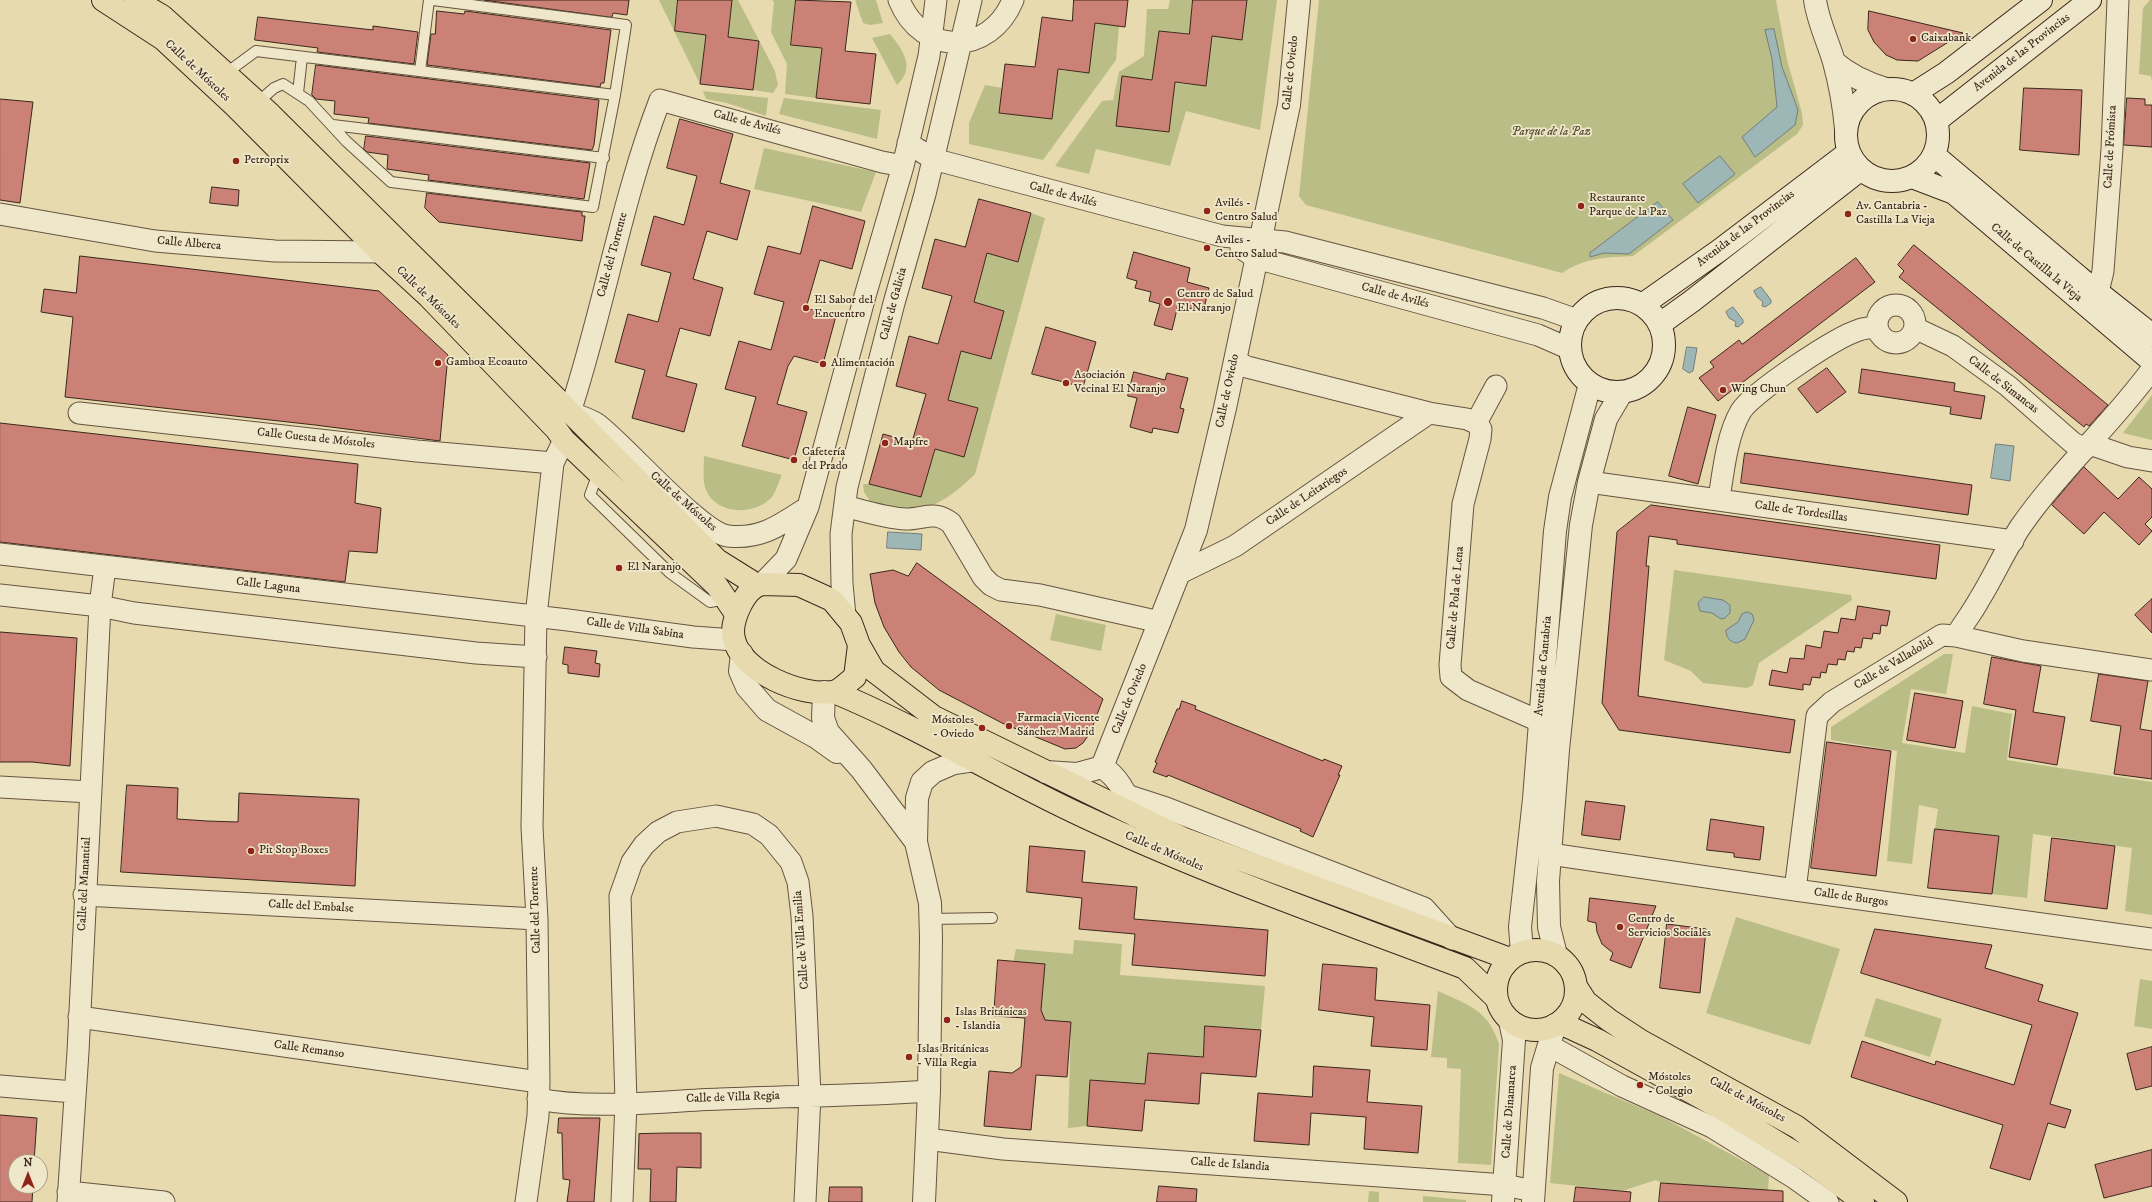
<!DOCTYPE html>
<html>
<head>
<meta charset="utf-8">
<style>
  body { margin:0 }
  #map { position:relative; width:2152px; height:1202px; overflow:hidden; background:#e6daae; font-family:"IM FELL DW Pica",serif }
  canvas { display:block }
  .north { position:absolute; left:8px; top:1154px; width:40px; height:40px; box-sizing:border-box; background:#efe7ca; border:1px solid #a79a85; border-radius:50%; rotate:0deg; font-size:11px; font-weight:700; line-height:16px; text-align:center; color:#3c271d }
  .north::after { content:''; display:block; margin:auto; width:14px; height:18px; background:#8f2418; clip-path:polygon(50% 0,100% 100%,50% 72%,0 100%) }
</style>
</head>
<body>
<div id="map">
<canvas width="2152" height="1202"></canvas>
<div class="north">N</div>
</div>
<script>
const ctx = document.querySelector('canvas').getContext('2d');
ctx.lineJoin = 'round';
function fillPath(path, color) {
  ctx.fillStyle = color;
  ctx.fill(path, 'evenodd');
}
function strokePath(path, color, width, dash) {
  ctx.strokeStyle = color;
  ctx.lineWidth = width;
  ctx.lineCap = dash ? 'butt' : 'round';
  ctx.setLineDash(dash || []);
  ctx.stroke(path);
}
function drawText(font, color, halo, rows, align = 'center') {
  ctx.font = font + ' "IM FELL DW Pica",serif';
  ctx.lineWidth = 3.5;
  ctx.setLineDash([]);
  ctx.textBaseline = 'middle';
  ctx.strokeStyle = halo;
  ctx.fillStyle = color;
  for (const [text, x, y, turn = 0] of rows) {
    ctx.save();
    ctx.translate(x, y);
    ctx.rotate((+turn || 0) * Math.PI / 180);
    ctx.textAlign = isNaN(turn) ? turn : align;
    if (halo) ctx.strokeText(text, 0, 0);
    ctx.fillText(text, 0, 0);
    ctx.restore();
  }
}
fillPath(new Path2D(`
  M659,0H678L675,31L706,35L700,84Z
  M732,0H738L775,71L778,85L773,93L753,90L759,41L728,37Z
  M772,0H796L791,44L822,48L816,98L785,94L787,64L771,32L774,2Z
  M855,0H876L883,23L870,25L863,23Z
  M1170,0H1193L1189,33L1159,31L1153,80L1142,79L1136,128L1169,132L1175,83L1206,86L1212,36L1247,0H1277L1260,130L1186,111L1170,166L1096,149L1089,174L1055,166L1102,101L1113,100L1119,72L1144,56L1147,9H1168Z
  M1319,0H1776L1787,60L1802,113L1803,125L1797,134L1633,256C1607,257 1584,258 1562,273L1306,205L1299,196Z
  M2150,0H2152V81L2151,76L2139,74L2143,8Z
  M1095,23L1119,26L1116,60L1043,160L969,144V123L985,85L1002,88L999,113L1052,119L1058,70L1089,73Z
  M890,34C903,50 916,68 897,85L872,38Z
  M703,91L768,98L766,116L727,103L706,99Z
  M784,98L881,110L877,139L779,114Z
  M764,148L876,172L861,212L754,189Z
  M1031,213L1045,218L975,474C961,488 941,505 920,509C905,513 885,505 871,503L864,492L863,484H869L921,497L935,449L964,457L978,408L948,400L959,350L991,359L1004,311L974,302L987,253L1018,262Z
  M2152,395V440L2123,433Z
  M704,456L782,475C779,481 776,491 772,497C755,516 716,515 706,490C702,481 704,466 704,456Z
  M1674,570L1851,595L1852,600L1759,663L1753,685L1747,688L1703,683L1691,671L1664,660Z
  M1056,614L1106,625L1101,651L1050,640Z
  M1944,654H1953L1946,694L1911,689L1902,743L1965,753L1972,706L2012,714L2007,760L2152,782V915L2125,911L2132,848L2033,834L2027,898L1992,894L1999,836L1935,829L1938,809L1919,805L1912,864L1887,861L1897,751L1831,740V727Z
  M1736,917L1840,949L1810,1045L1706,1013Z
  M1074,940L1122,944L1120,975L1265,986L1261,1030L1205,1026L1203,1057L1148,1053L1145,1084L1090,1080L1087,1126L1068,1128L1071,1023L1040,1020L1013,962L1016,949L1073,954Z
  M2140,979L2152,981V1029L2134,1026Z
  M1438,991C1469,1005 1488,1010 1499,1044L1491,1165L1458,1163L1461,1069L1447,1068V1058L1431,1057Z
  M1876,998L1942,1019L1930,1057L1864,1036Z
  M1559,1073L1662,1117L1769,1175L1768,1190L1661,1183L1656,1180L1622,1191L1550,1183Z
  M1369,1191L1379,1192V1202H1368Z
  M1423,1196L1466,1200V1202H1423Z`), '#babe86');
const water = new Path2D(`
  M1774,29L1782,67L1798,110L1795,125L1755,157L1742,137L1777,107L1772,59L1765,30Z
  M1720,156L1735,174L1698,203L1683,184Z
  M1658,202L1673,220L1629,254L1604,253L1590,257V253Z
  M1761,287L1771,300V303L1765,307L1762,306L1763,302L1757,297L1754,291Z
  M1733,307L1743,320V323L1738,327L1735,326L1736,322L1729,318L1726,312Z
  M1687,347L1697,348L1693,371L1689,373L1683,369Z
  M1996,444L2014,446L2010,481L1991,478Z
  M888,532L922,534L921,550L887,548Z
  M1704,597L1723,600L1730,605V613L1725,618L1721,619L1712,613L1700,611L1698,603Z
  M1748,612L1752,614L1754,620L1745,639L1737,643C1730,642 1726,638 1726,630L1738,622L1742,614Z`);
fillPath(water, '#9db7b7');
strokePath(water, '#767d79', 1);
const building = new Path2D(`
  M484,0H629L627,15L613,13L612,17Z
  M678,0H732L728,37L759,41L753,90L700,84L706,35L675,31Z
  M796,0L851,2L845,51L876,54L870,104L816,98L822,48L791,45Z
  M1074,0H1128L1125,27L1095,23L1089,73L1058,69L1052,119L999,113L1005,64L1035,67L1042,17L1072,21Z
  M1193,0H1247L1242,40L1212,36L1206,86L1175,82L1169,132L1116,126L1122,76L1152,80L1159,31L1189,34Z
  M437,11L464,14L465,11L611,30L604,83H601L600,87L427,65L431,34H435Z
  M1869,11L1963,33L1918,61L1897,60L1886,55L1874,42L1868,30Z
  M258,17L373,30V26L418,32L414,64L317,52L318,48L255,40Z
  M316,65L599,100L594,145L592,150L368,123L369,118L334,114L335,101L316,99L312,95Z
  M2024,88L2082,90L2079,155L2020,150Z
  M2127,98L2145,99V105H2152V147L2124,145Z
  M0,99L33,102L20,203L0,200Z
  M680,119L733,134L720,183L750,191L737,240L707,231L693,279L723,288L710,336L680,328L666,376L697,384L684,432L632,418L645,370L615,362L628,314L658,322L671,273L641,265L654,216L684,225L697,176L667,168Z
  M366,136L590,163L584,199L428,180L429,175L387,169L388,155L367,152L364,149Z
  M212,187L239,190L238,206L210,203Z
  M427,193L582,212V216H585L582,241L439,222L425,208Z
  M979,199L1031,213L1018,262L987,253L974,302L1004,311L991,359L961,351L948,400L978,408L964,457L935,449L921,497L869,484L883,434L912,442L926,394L896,386L909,336L938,344L952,296L922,288L935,239L965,247Z
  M813,206L865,221L852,269L820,260L806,308L836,316L823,364L794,356L788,366L777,404L807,412L794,460L742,446L756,397L725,389L739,341L771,350L784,302L754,294L768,246L800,254Z
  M1914,245L2108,405L2089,426L2086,424L2084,427L1899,277L1904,271L1898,265Z
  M1134,252L1190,268L1187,282L1209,288L1203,312L1178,305L1172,330L1154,325L1160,304L1149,301L1151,292L1135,288L1137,281L1127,278Z
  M80,256L379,291L448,355L440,441L315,425L65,397L73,317L41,312L44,289L76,293Z
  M1856,258L1875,282L1718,401L1699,378L1714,367L1710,362L1739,340L1742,344Z
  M1046,327L1096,342L1083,387L1032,374Z
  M1827,368L1846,392L1817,413L1798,389Z
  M1862,369L1955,383L1954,391L1985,396L1981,419L1950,414L1951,407L1859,393Z
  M1134,372L1165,380L1167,373L1188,378L1180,408L1184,409L1178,433L1153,428L1152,433L1130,427L1137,398L1128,396Z
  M1688,407L1716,415L1698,484L1669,476Z
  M0,423L358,464L355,503L381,508L377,553L349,551L345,582L0,542Z
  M1745,453L1972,485L1968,515L1741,483Z
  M2084,467L2118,499L2139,477L2152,489V517L2145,524L2152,531L2139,545L2104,512L2084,534L2052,505Z
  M1651,505L1940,545L1936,579L1677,544V540L1649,536L1646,566H1649L1638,696L1795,720L1790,753L1619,730L1602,703L1617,532Z
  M917,563L1103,699L1090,733L1083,743L1076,748L1065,749L1002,723L939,690L911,667L899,652L884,627L875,603L870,574L893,570L908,576Z
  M2152,599V633L2135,615Z
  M1858,606L1890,611L1887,626L1881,625L1880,634L1873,633L1872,639L1863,638L1861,648L1855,647L1854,652L1847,651L1845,660L1838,659L1837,665L1828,664L1826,673L1821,672L1820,678L1812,677L1810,685L1803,684V690L1769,685L1772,670L1787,673L1790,658L1804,659L1806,645L1821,648L1824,631L1838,633L1841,618L1855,620Z
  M0,632L77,638L70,766L32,762H0Z
  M565,647L597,651L595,663L600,664L599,677L568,673V665L563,664Z
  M1992,657L2041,666L2033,712L2065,717L2057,765L2009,757L2016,710L1984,704Z
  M2099,674L2148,681L2140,729L2152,731V779L2114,774L2121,726L2091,721Z
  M1915,693L1963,701L1955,748L1907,740Z
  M1182,701L1196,706L1195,709L1323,761L1324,759L1342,766L1338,775H1340L1313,837L1300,831L1301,829L1168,775L1167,777L1153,772L1157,763L1155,762L1177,709H1179Z
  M1827,742L1891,751L1876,876L1811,868Z
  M127,785L178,788L177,819L207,821L238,822L239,793L359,799L355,886L121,872Z
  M1586,801L1625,806L1620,840L1582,835Z
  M1711,819L1764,827L1760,860L1734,857V853L1707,850Z
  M1935,829L1999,836L1992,894L1928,888Z
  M2052,838L2115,846L2107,909L2045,901Z
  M1030,846L1085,851L1082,882L1137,887L1134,919L1268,930L1265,976L1132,965L1135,934L1079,929L1082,898L1027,892Z
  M1590,898L1656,906L1631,968L1610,960L1613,953L1602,944L1597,932L1596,923L1588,921Z
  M1667,924L1706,929L1700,993L1660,988Z
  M1875,929L1992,945L1985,968L2043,985L2038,1001L2078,1013L2050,1104L2071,1110L2065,1128L2048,1123L2030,1180L1990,1168L2003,1125L1851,1077L1862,1041L1935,1065L1936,1061L2014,1085L2032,1025L1861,973Z
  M998,960L1045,964L1041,1010L1045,1020L1071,1022L1067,1077L1036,1075L1031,1130L984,1126L989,1071L1012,1073L1021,1067L1025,1018L994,1016Z
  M1323,964L1377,968L1375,1000L1430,1005L1427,1050L1371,1046L1374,1017L1319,1010Z
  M1205,1026L1261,1030L1256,1077L1201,1073L1199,1104L1145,1100L1142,1131L1087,1126L1090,1080L1145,1084L1148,1053L1203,1057Z
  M2152,1047V1086L2136,1090L2127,1054Z
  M1314,1066L1370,1070L1367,1102L1422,1106L1418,1153L1364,1149L1366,1117L1311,1113L1309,1145L1254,1141L1258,1093L1312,1097Z
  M0,1115L37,1118L34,1162H16V1186H33L32,1202H0Z
  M559,1118H600L594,1202H567L570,1180L563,1179L562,1133H558Z
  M669,1133H701V1168L677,1167L676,1202H650L651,1169H638L639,1134Z
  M2152,1150V1186L2104,1198L2095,1165Z
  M1661,1183L1783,1191V1202H1659Z
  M1159,1186L1197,1189L1196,1202H1157Z
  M830,1187H862V1202H829Z
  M1576,1187L1631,1192L1630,1202H1574Z`);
fillPath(building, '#cb8175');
strokePath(building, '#3c271d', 1);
const service = new Path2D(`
  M420,71L429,0
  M225,74L256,51L615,95
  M298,93L302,57
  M257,103L274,88L283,84L309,101L346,141L391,182L593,207L615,95L626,25L433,0
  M333,125L604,158
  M598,473L590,495L670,573L710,602L726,599
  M930,919L992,918`);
const minor = new Path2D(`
  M899,0C922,57 990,56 1013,0
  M908,143L933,159L1222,236L1285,242L1543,308L1577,320
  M0,214L155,241L275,251L380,252
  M1241,248L1256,258L1538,335L1570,349
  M2098,292L2103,271L2112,149L2118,0
  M1877 324a19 19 0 1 1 38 0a19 19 0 1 1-38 0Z
  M1915,328L1953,346L2008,386L2073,443L2085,449
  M1235,361L1247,367L1429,413L1467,419L1476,423L1481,429L1480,439L1463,504L1450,665L1451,677L1468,690L1539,721
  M79,413L417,451L553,463
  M1476,423L1496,386
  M2090,444L2128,457L2152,461
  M1589,482L2013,541
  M1719,499C1723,473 1727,434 1741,411C1753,392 1836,337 1859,330C1864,328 1871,328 1877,327
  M845,506C864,511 886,518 906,519C924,519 935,510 951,523L983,577L991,585L1001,590L1040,595L1160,622
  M808,507C782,524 761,540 728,536C701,533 625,445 597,424C590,419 578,416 570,412C604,309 621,201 660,100L882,162L903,166
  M0,554L568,620L693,637L734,640
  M1180,573L1235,546L1429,413
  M762,584L786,559L808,507L865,296L903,166L929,56L936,0
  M0,595L100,606L134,613L476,653L536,657
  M845,616L842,584L841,534L847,487L894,303L925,194L971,0
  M1956,636C1963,624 1972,613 1979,600C1994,576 2005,550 2021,526C2060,470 2112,424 2152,369
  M0,787L90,792
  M1126,795L1166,808L1424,908L1452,939
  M1550,854L1795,890L2152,939
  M1795,890L1817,716L1832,702L1942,635L1956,636L2023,651L2152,670
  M84,895L537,919
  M79,1017L539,1082
  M1550,1046L1622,1086L1712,1127L1793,1177L1828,1202
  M0,1086L74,1092
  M538,1099C595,1110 661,1101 720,1099C789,1096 860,1096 929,1091
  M927,1139L1003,1149L1505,1185L1533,1191
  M68,1192L164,1202
  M68,1202L78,1052L100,606L105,567
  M526,1202L538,1116L539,1082L537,919L532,827L536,616L553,463L564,440
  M622,1202L626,1103L620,896L632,862L644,845L658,832L677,822L716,816L753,824L769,835L791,862L798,882L802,916L810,1095L805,1202`);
const tertiary = new Path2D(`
  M1815,0C1818,22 1828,41 1834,62C1840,84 1844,106 1846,129
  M1834,62C1850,76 1866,83 1886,89
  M742,654L740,671L747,687L767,710L816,737L837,752
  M824,692L823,718L828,732L861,769L916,842
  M1102,767L1196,530L1225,408L1289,105L1299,0
  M1046,772L1077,774L1102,767C1120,778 1127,797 1136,816
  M1522,952L1520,927L1534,799L1555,531L1560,497L1590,384
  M1556,955L1549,927L1548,881L1558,750L1581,525L1589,482L1606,419L1622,392
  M924,1202L929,1091L931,938L930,903L916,842L917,798L922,782L933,772L954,763L975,760
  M1503,1202L1514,1040L1510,1021
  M1533,1202L1542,1068L1555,1025`);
const secondary = new Path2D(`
  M1846 135a46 46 0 1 1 92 0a46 46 0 1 1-92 0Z
  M1913,94L1946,73L2041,0
  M1936,121L2090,0
  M1934,155L2080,278L2152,335
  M1912,177L1954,193L2152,361
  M1570 345a47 47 0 1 1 94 0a47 47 0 1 1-94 0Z
  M1642,305L1720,250L1849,152
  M1660,324L1692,301L1861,169`);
const primary = new Path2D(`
  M103,0L163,39L236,107L380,252L429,297L556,429L564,440L717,586L736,614
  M135,0L162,16L270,114L557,399L717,560L757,585
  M762,584L799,585L832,600L851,623L859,645L855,677C849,681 840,691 833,692C802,697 741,672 734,639C731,628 736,614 741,604C746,595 751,587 762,584Z
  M859,645L874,671L934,717L1182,838L1510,959
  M834,692C921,728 1000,778 1085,817C1209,875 1338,920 1465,968L1496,998
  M1496 990a40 40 0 1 1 80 0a40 40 0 1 1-80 0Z
  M1577,988L1586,1002L1609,1020L1641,1041L1797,1127L1896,1202
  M1560,1023L1597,1040L1722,1109L1808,1161L1863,1202`);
strokePath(service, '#665441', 12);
strokePath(minor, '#665441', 23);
strokePath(tertiary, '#665441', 24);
strokePath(secondary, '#3c271d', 24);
strokePath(primary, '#3c271d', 24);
strokePath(service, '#efe7ca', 10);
strokePath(minor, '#efe7ca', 21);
strokePath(tertiary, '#efe7ca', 22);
strokePath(secondary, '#efe7ca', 22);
strokePath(primary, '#e6daae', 22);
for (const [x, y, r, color] of [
  [1913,39,4,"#8f2418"],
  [236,161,4,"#8f2418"],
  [1581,206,4,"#8f2418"],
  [1207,211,4,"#8f2418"],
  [1848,214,4,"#8f2418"],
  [1207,248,4,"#8f2418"],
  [1168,302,5,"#8f2418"],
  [806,308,4,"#8f2418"],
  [438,363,4,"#8f2418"],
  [823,364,4,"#8f2418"],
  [1066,383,4,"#8f2418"],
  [1723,390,4,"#8f2418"],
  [885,443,4,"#8f2418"],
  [794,460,4,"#8f2418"],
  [619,568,4,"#8f2418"],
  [1009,726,4,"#8f2418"],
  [982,728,4,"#8f2418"],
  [251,851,4,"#8f2418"],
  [1620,927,4,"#8f2418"],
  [947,1020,4,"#8f2418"],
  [909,1057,4,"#8f2418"],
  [1640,1085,4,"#8f2418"]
]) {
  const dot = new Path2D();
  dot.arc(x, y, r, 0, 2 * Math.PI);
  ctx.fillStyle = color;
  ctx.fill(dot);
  strokePath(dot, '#efe7ca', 1.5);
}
drawText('12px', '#3c271d', '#efe7ca', [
  ["Caixabank",1921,39],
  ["Petroprix",244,161],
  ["Restaurante",1589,199],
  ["Parque de la Paz",1589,213],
  ["Avilés -",1215,204],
  ["Centro Salud",1215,218],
  ["Av. Cantabria -",1856,207],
  ["Castilla La Vieja",1856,221],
  ["Aviles -",1215,241],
  ["Centro Salud",1215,255],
  ["Centro de Salud",1177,295],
  ["El Naranjo",1177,309],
  ["El Sabor del",814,301],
  ["Encuentro",814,315],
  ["Gamboa Ecoauto",446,363],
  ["Alimentación",831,364],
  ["Asociación",1074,376],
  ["Vecinal El Naranjo",1074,390],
  ["Wing Chun",1731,390],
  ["Mapfre",893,443],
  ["Cafetería",802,453],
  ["del Prado",802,467],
  ["El Naranjo",627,568],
  ["Farmacia Vicente",1017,719],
  ["Sánchez Madrid",1017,733],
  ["Móstoles",974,721,"right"],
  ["- Oviedo",974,735,"right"],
  ["Pit Stop Boxes",259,851],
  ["Centro de",1628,920],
  ["Servicios Sociales",1628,934],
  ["Islas Británicas",955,1013],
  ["- Islandia",955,1027],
  ["Islas Británicas",917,1050],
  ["- Villa Regia",917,1064],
  ["Móstoles",1648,1078],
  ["- Colegio",1648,1092]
], 'left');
drawText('12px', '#3c271d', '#efe7ca', [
  ["Avenida de las Provincias",2022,53,-38],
  ["Calle de Móstoles",197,71,43],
  ["Calle de Oviedo",1291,73,-84],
  ["Calle de Avilés",747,123,15],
  ["Calle de Frómista",2111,147,-87],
  ["Calle de Avilés",1063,195,15],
  ["Avenida de las Provincias",1746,229,-37],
  ["Calle Alberca",189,244,5],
  ["Calle del Torrente",613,255,-75],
  ["Calle de Castilla la Vieja",2036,263,40],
  ["Calle de Avilés",1395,296,15],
  ["Calle de Móstoles",428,298,44],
  ["Calle de Galicia",894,304,-75],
  ["Calle de Simancas",2003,385,38],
  ["Calle de Oviedo",1228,391,-78],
  ["Calle Cuesta de Móstoles",316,439,6],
  ["Calle de Leitariegos",1307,497,-34],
  ["Calle de Móstoles",683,502,41],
  ["Calle de Tordesillas",1801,512,8],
  ["Calle Laguna",268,586,7],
  ["Calle de Pola de Lena",1456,598,-85],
  ["Calle de Villa Sabina",635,629,8],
  ["Calle de Valladolid",1894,664,-31],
  ["Avenida de Cantabria",1544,666,-85],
  ["Calle de Oviedo",1130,699,-68],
  ["Calle de Móstoles",1164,852,23],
  ["Calle del Manantial",85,884,-87],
  ["Calle de Burgos",1851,898,8],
  ["Calle del Embalse",311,907,3],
  ["Calle del Torrente",536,910,-92],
  ["Calle de Villa Emilia",802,940,-94],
  ["Calle Remanso",309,1050,8],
  ["Calle de Villa Regia",733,1098,-2],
  ["Calle de Móstoles",1747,1100,28],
  ["Calle de Dinamarca",1510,1112,-86],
  ["Calle de Islandia",1230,1165,4]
]);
drawText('italic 12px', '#5c4d37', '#efe7ca', [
  ["Parque de la Paz",1551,133]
]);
</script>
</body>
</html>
